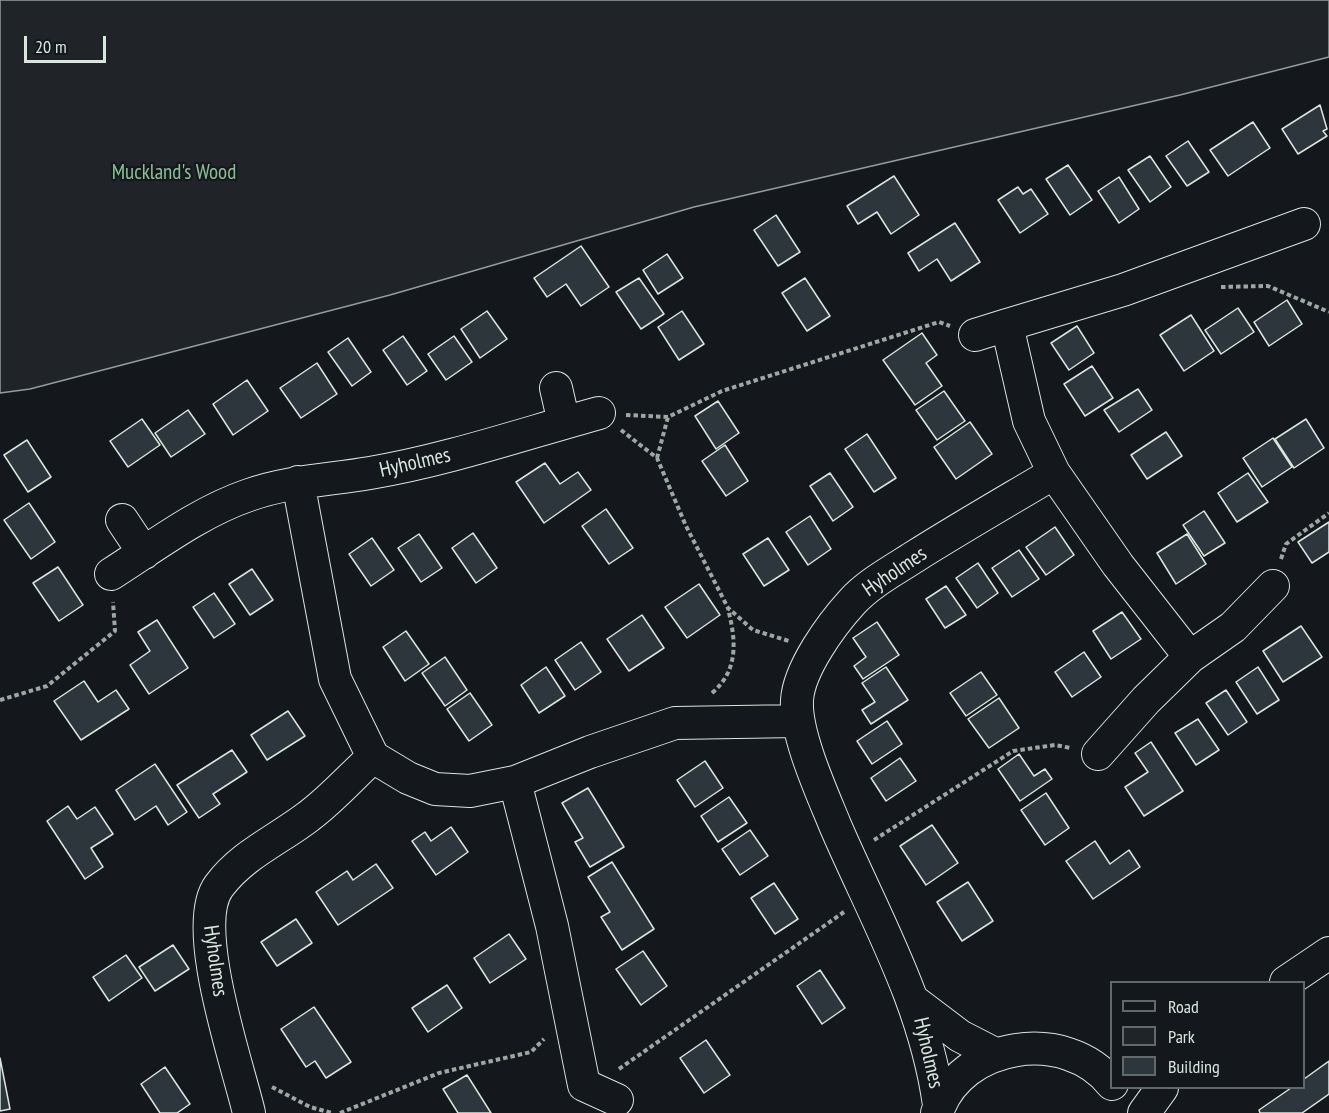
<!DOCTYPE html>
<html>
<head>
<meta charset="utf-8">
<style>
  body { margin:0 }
  #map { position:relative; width:1329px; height:1113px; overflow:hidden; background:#14181c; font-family:"PT Sans Narrow",sans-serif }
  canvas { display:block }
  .legend { position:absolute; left:1110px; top:981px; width:195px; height:108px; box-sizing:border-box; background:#14181c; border:2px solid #626a69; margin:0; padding:8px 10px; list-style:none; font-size:18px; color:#d8e6dc }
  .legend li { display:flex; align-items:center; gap:12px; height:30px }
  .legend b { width:30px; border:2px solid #626a69 }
  .scale { position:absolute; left:24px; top:36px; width:82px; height:27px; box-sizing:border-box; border:3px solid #d8e6dc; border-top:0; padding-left:8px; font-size:18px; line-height:21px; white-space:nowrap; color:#d8e6dc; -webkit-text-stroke:4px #14181c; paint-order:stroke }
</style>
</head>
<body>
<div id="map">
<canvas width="1329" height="1113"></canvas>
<ul class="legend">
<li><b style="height:8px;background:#14181c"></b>Road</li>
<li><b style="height:16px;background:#202428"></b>Park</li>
<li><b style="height:16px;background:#2c363c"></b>Building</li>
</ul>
<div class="scale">20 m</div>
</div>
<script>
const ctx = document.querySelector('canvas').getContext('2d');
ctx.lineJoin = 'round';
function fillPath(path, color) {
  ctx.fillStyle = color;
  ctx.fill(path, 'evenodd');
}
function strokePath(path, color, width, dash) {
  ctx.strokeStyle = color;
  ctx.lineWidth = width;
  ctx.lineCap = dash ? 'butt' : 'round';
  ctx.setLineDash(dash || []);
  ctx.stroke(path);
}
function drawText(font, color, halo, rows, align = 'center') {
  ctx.font = font + ' "PT Sans Narrow",sans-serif';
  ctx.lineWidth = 4.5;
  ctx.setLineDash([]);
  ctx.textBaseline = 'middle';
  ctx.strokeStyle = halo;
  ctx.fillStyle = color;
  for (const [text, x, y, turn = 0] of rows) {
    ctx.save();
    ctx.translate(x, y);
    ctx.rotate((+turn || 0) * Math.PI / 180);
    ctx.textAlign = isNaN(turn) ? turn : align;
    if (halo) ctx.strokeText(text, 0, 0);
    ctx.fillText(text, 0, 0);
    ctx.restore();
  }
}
const green = new Path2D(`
  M0,0H1329V57L1180,95L694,207L390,295L30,389L0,393Z`);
fillPath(green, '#202428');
strokePath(green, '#939e99', 1.5);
const building = new Path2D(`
  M1320,105L1327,129L1323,131L1327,136L1298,154L1282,129Z
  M1253,122L1270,148L1228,176L1210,150Z
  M1188,141L1209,172L1187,186L1166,156Z
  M1150,156L1171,187L1150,202L1128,170Z
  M1068,165L1092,200L1070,215L1046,179Z
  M894,176L919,215L891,234L877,212L858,224L847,206Z
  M1119,177L1139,209L1119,223L1098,191Z
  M1018,187L1023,194L1031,189L1048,214L1020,233L998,200Z
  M776,215L800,252L778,266L754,230Z
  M955,223L980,262L951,281L937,259L919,271L908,253Z
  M581,246L609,287L581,306L566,284L547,297L534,278Z
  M667,254L683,278L658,294L643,270Z
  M639,278L664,314L641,329L616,292Z
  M805,278L830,316L807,331L782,293Z
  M1287,300L1302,324L1269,346L1254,322Z
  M1238,308L1254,332L1221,354L1205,330Z
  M487,311L507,339L480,358L461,329Z
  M682,311L704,344L679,360L658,327Z
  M1191,315L1214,351L1184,371L1160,335Z
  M1077,326L1094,353L1069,370L1051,343Z
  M922,333L937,355L926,363L942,386L915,405L883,360Z
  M403,336L427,371L407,385L383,350Z
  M454,336L472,362L446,380L428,354Z
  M348,338L371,372L352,386L328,352Z
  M317,363L337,394L301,418L280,388Z
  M1092,366L1113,398L1085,416L1064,384Z
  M247,380L268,411L233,435L213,404Z
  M1138,389L1152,410L1119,432L1104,410Z
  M944,391L965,421L937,440L916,410Z
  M718,401L739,433L716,449L695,416Z
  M188,410L205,434L171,457L155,433Z
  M142,419L160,445L128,467L110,441Z
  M1306,419L1324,448L1294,468L1275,439Z
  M970,422L992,454L956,479L934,447Z
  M1166,432L1182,456L1147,479L1131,455Z
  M867,434L896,478L874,492L845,449Z
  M1273,438L1292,467L1262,487L1243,458Z
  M27,440L51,477L28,492L4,455Z
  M725,445L748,481L726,496L702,461Z
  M545,463L560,484L578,472L591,490L544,523L516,482Z
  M830,473L853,507L833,521L810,486Z
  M1248,473L1268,502L1237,522L1218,493Z
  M29,503L55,542L31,559L4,520Z
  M606,509L633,548L609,564L582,526Z
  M1204,511L1225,543L1204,556L1183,525Z
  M810,516L831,549L808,565L786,532Z
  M1329,522V552L1312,563L1298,542Z
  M1055,527L1074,555L1046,575L1026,547Z
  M473,533L497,568L476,583L452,548Z
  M419,534L442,568L421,582L398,548Z
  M1187,534L1206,564L1176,584L1157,553Z
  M372,538L394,570L371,586L349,554Z
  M768,538L789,570L764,586L743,554Z
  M1019,550L1039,579L1012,597L992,568Z
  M978,563L998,593L977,608L956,578Z
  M58,567L83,605L59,621L33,583Z
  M252,569L273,600L250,615L229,584Z
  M699,584L720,615L687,638L665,607Z
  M946,586L966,615L945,628L926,599Z
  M214,593L235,624L214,638L193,607Z
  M1122,612L1141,639L1111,659L1093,631Z
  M642,615L664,648L629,671L607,639Z
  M157,620L188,668L149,694L130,665L150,651L138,632Z
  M877,622L899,655L863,679L854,666L866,657L853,638Z
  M1301,626L1322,657L1283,682L1263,651Z
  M406,631L429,664L405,681L383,647Z
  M581,642L601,672L575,690L555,660Z
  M1084,652L1101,677L1072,697L1055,672Z
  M445,657L467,690L445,706L422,673Z
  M546,667L565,696L539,713L521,685Z
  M886,667L908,700L871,724L862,710L875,702L862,683Z
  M1258,667L1279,700L1257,714L1236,682Z
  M981,672L997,695L966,716L950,693Z
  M84,681L98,702L116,690L129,709L81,740L54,701Z
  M1226,690L1247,722L1228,735L1206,703Z
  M470,693L492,725L469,741L447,709Z
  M999,698L1019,728L989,748L968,719Z
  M288,711L305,736L267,760L251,735Z
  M1198,719L1219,750L1196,765L1175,733Z
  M887,721L902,744L872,764L857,741Z
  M1151,742L1183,791L1144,816L1125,787L1148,772L1135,753Z
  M232,750L247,772L213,794L220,804L199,818L177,785Z
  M1019,754L1034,776L1045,769L1052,779L1020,801L998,769Z
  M900,758L916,781L886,801L871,778Z
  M705,761L723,788L695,807L677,780Z
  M155,764L187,812L168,825L156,806L135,820L116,790Z
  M588,788L624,847L590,867L575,842L583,838L562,803Z
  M1046,793L1069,828L1045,845L1021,810Z
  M729,797L747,823L718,842L701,816Z
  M68,806L77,819L95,807L113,834L91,848L103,867L85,879L47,821Z
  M932,825L958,863L926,885L900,846Z
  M451,827L468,852L436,875L412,841L425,832L431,841Z
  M750,830L768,856L740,875L722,849Z
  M1095,841L1110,864L1129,850L1140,867L1093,899L1066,861Z
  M612,862L654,929L622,950L601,917L610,912L588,877Z
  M376,864L393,888L338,925L316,892L347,871L353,880Z
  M968,882L993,921L962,941L937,902Z
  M774,883L798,919L775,934L751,898Z
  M296,919L312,943L277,966L261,942Z
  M509,934L526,959L490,983L474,958Z
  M173,945L189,969L155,991L139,967Z
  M643,951L667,986L641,1005L616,969Z
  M126,955L142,978L109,1001L93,977Z
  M820,970L845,1008L822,1024L797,986Z
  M447,985L462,1008L428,1032L412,1008Z
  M314,1007L351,1062L326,1078L315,1061L306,1067L281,1029Z
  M706,1040L730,1075L704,1093L680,1058Z
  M0,1058L10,1109L0,1111Z
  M1329,1061V1094L1302,1113H1260L1259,1110L1291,1088H1304V1079Z
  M165,1067L190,1104L177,1113H160L141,1084Z
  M467,1075L491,1113H458L443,1089Z`);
fillPath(building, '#2c363c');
strokePath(building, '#d8e6dc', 1.5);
const minor = new Path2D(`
  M1007,325L1123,290L1304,224
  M556,388L564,423
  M1054,473L1118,565L1190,657L1233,627L1273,586
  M298,482L335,679L373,757L408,778L435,789L470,791L515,782L590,752L675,723L798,721
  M122,520L144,553
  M111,574C155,546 199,512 249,495C288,481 329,480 370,473C447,460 523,434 599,413
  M1098,754L1146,700L1190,657
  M515,782L552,926L584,1085L617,1100
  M1286,982L1329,953
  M915,1002L960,1036L995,1054
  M939,1105C925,1003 875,918 835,825C822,793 795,734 797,700C799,669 831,625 852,602C868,584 894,570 914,557C960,528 1007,501 1054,473L1029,421L1007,325L975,335
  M249,1113C238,1065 189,926 219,886C243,854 278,840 309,816C332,799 352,776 373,757
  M937,1113C960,1042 1066,1026 1112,1084
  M1144,1113L1162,1088`);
strokePath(minor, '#d8e6dc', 34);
strokePath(new Path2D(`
  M1221,287L1268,286L1329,312
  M626,415L668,417L722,391L939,322L950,326
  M621,430L657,458L686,526L728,608L753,630L789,641
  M657,458L668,417
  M1281,559L1286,544L1329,513
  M712,693C739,670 736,640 728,609
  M0,700L47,686L115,631L113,602
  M874,840L1013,751L1055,745L1071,748
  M619,1069L844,912
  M272,1087L310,1107L332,1113
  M340,1113L439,1073L531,1052L544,1039`), '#9da8a2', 4, [4.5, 3]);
strokePath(minor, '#14181c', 32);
drawText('21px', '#8ac095', '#14181c', [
  ["Muckland's Wood",174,173]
]);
drawText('21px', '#d8e6dc', '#14181c', [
  ["Hyholmes",415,463,-13],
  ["Hyholmes",895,572,-34],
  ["Hyholmes",215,961,82],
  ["Hyholmes",928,1053,77]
]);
</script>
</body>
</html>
